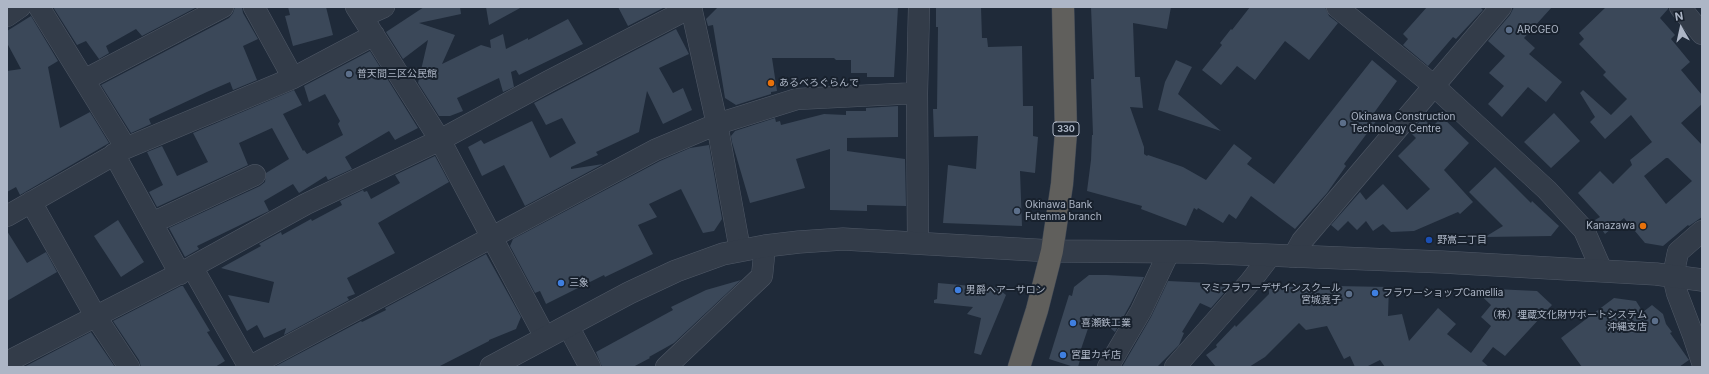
<!DOCTYPE html>
<html>
<head>
<meta charset="utf-8">
<style>
  body { margin:0 }
  #map { position:relative; width:1709px; height:374px; overflow:hidden; background:#1f2a39; font-family:Inter,sans-serif }
  canvas { display:block }
  .frame { position:absolute; inset:0; border:8px solid #adb6c6; pointer-events:none }
  .north { position:absolute; left:1661px; top:8px; width:40px; height:40px; -webkit-text-stroke:3px #18212d; paint-order:stroke; rotate:351deg; font-size:11px; font-weight:700; line-height:16px; text-align:center; color:#adb6c6 }
  .north::after { content:''; display:block; margin:auto; width:14px; height:18px; background:#adb6c6; clip-path:polygon(50% 0,100% 100%,50% 72%,0 100%) }
</style>
</head>
<body>
<div id="map">
<canvas width="1709" height="374"></canvas>
<div class="frame"></div>
<div class="north">N</div>
</div>
<script>
const ctx = document.querySelector('canvas').getContext('2d');
ctx.lineJoin = 'round';
function fillPath(path, color) {
  ctx.fillStyle = color;
  ctx.fill(path, 'evenodd');
}
function strokePath(path, color, width, dash) {
  ctx.strokeStyle = color;
  ctx.lineWidth = width;
  ctx.lineCap = dash ? 'butt' : 'round';
  ctx.setLineDash(dash || []);
  ctx.stroke(path);
}
function drawText(font, color, halo, rows, align = 'center') {
  ctx.font = font + ' Inter,"Noto Sans JP",sans-serif';
  ctx.lineWidth = 4;
  ctx.setLineDash([]);
  ctx.textBaseline = 'middle';
  ctx.strokeStyle = halo;
  ctx.fillStyle = color;
  for (const [text, x, y, turn = 0] of rows) {
    ctx.save();
    ctx.translate(x, y);
    ctx.rotate((+turn || 0) * Math.PI / 180);
    ctx.textAlign = isNaN(turn) ? turn : align;
    if (halo) ctx.strokeText(text, 0, 0);
    ctx.fillText(text, 0, 0);
    ctx.restore();
  }
}
fillPath(new Path2D(`
  M53,7H197L142,36L136,29L106,46L109,53L99,59L86,41L77,45Z
  M235,7H242L243,13L258,39L243,46L257,80L233,90L230,82L209,91L149,119L151,124L131,133L101,85L229,18L233,13Z
  M288,7H326L333,35L293,46L285,16L290,15Z
  M424,7H460L461,14L419,23L455,35L442,64L481,45L491,48L490,40L503,34L506,49L528,38V40L568,19L583,44L519,75L516,70L511,72L514,87L503,92L499,78L457,98L463,111L450,116H439L418,83L428,40L403,59L386,32Z
  M486,7H522L489,25Z
  M618,7H665L628,26Z
  M718,7H898L894,77H867V73H851V60H836L834,58H772L777,91L771,92V94L736,105L725,98L713,25L708,26L706,19Z
  M936,7H981L982,38H987L988,47L1022,46L1023,106H1033V136L1038,137L1035,173L1020,171L1022,226L943,223L948,165L976,169L978,136L934,137L933,109H937L938,27H936Z
  M1091,7H1171L1167,29L1133,23L1135,77H1140L1143,108L1130,107L1144,147V154L1147,156L1148,155L1183,167L1206,180L1234,144L1252,158L1247,164L1274,184L1372,60L1397,81L1371,117L1377,120L1344,164L1346,166L1327,193L1295,229L1251,196L1236,219L1229,214L1223,223L1198,208L1197,210L1194,208L1186,226L1141,209L1142,206L1087,191L1091,160L1092,135H1093L1091,79H1094Z
  M1250,7H1325L1329,16L1338,23L1309,60L1285,41L1255,80L1237,66L1221,85L1202,70L1222,45L1220,43L1231,29L1232,30Z
  M1427,7H1480L1483,10L1456,39L1453,37L1428,66L1403,45L1408,39L1403,34Z
  M1514,7H1552L1524,38L1535,48L1529,54L1562,82L1546,102L1528,87L1502,117L1488,104L1504,86L1489,73L1505,56L1488,41L1510,15Z
  M1606,7H1668V9L1660,18L1675,35L1671,39L1690,62L1681,70L1702,95V104L1681,123L1702,145V217L1689,226L1688,225L1663,246L1645,243L1624,218L1605,234L1595,220L1600,217L1578,193L1600,171L1613,184L1632,165L1630,160L1652,142L1631,115L1605,139L1590,122L1595,117L1580,93L1583,90L1611,115L1627,99L1603,75L1606,72L1579,44L1584,39L1579,33ZM1666,158H1668L1692,181L1666,204L1644,176Z
  M31,16L58,61L48,67L60,128L90,112L109,143L20,195L16,187L7,192V71L21,69L7,43V31Z
  M676,29L689,54L659,68L673,93L683,88L692,110L663,124L647,91L639,132L596,152L598,155L571,167V169L603,164L525,206L504,165L482,176L468,147L481,140L484,144L532,121L550,158L576,143L562,118L546,125L534,103Z
  M370,51L418,128L395,140L389,131L345,157L352,169L328,180L326,176L299,193L293,184L264,201L269,211L197,246L199,249L185,257L169,228L260,186L265,182L266,173L289,159L272,128L239,143L248,165L157,207L149,192L163,185L147,152L162,146L177,176L208,162L193,133L294,90L302,105L283,114L303,151L304,150L307,154L343,135L338,124L340,121L325,94L309,102L304,86Z
  M1176,60L1192,67L1178,94L1221,131L1158,110L1165,82Z
  M898,106V137L847,138V151L905,159L906,206L867,205V211L830,210V149L796,159L805,188L750,203L732,142L731,136L735,131L775,118L776,122L780,121L781,125L824,114L846,115V111H866V108Z
  M1554,113L1580,141L1551,168L1524,142Z
  M1442,117L1469,143L1444,170L1473,202L1460,214L1458,212L1414,231L1391,232L1383,224L1373,231L1366,221L1357,230L1348,221L1338,231L1331,225L1360,192L1366,200L1383,184L1407,210L1430,189L1398,156L1416,138L1410,132L1423,118L1432,127Z
  M709,145L722,219L714,231L703,233L681,189L649,204L657,217L638,225L653,254L605,277L604,275L546,304L540,291L535,293L510,246L513,239L660,161L690,148Z
  M435,156L449,182L378,223L395,253L347,278L355,294L347,297L349,300L284,335L286,328L264,338L257,325L247,331L228,295L269,303L274,282L221,268L261,246L259,244L281,232L282,235L311,219L312,221L342,205L340,201L363,190L364,192L367,191L371,199L400,183L395,175Z
  M1495,167L1531,203L1532,201L1559,226L1551,236L1485,237L1503,226L1469,192Z
  M118,220L144,262L121,277L94,236Z
  M7,231L27,263L46,252L57,272L7,301Z
  M486,254L521,317L516,329L489,340V341L438,367H274L361,321L362,322L386,310L385,308Z
  M1089,275H1107L1144,277L1130,305L1115,332L1093,314L1080,352L1082,353L1078,367H1074L1049,359L1069,295L1072,296L1074,287Z
  M741,280L674,343L649,357L650,358L633,367H602L596,352L673,310L671,307L706,290Z
  M1168,281L1232,284L1211,308L1200,303L1182,332L1184,333L1179,345L1157,367H1122L1151,317Z
  M938,283L972,286L971,292L996,287L1006,295L981,355L974,353L981,318L967,314L973,307L934,303V300L937,299Z
  M181,286H183L210,331L207,332L225,361L215,367H141L139,360L113,321Z
  M1269,286L1335,289V286L1389,287L1388,316L1402,314L1409,341L1438,308L1456,324L1447,334L1471,353L1491,326L1481,317L1491,305L1473,288L1537,291L1552,305L1505,356L1493,347L1482,361L1489,367H1385L1380,360L1366,367H1355L1350,356L1344,359L1327,326L1306,330L1299,323L1265,357L1249,367H1216L1206,355L1217,347L1216,345L1235,325L1236,327L1269,294Z
  M1614,298L1636,301L1643,312L1652,305L1663,314L1666,324L1672,332L1670,333L1689,360L1679,367H1582L1561,338Z
  M91,332L115,367H24Z`), '#3b4859');
const minor = new Path2D(`
  M39,7L126,148
  M254,7L293,78
  M356,7L440,140L545,337
  M691,7L717,124L740,250
  M1337,7L1433,85L1547,190L1584,230L1602,271
  M1680,7L1702,34
  M7,16L20,7
  M362,17L384,7
  M84,80L223,7
  M114,154L180,274
  M31,202L96,317L129,367
  M7,216L126,148L293,78L374,35
  M152,223L255,175
  M1702,231L1678,252L1673,276L1677,293L1693,335L1702,362
  M918,243L917,93L919,7
  M1293,257L1302,241L1501,7
  M192,267L249,367
  M568,326L590,367
  M7,362L192,267L306,204L440,140L549,81L692,7
  M249,367L655,150L717,124L797,99L917,93
  M666,367L762,276L765,246
  M1108,367L1141,311L1169,252
  M1175,367L1250,282L1270,256`);
const tertiary = new Path2D(`
  M491,367L629,293L676,271L723,254L765,246L799,242L843,239L1052,251L1191,252L1442,262L1656,274L1702,280`);
const trunk = new Path2D(`
  M1019,367L1037,310L1052,251L1062,184L1066,132L1063,7`);
strokePath(minor, '#505967', 22);
strokePath(tertiary, '#505967', 23);
strokePath(trunk, '#3d4654', 23);
strokePath(minor, '#333c49', 21);
strokePath(tertiary, '#333c49', 22);
strokePath(trunk, '#605f5c', 22);
for (const [x, y, r, color] of [
  [1509,30,4,"#5c6f8a"],
  [349,74,4,"#5c6f8a"],
  [771,83,4,"#e8710a"],
  [1343,123,4,"#5c6f8a"],
  [1017,211,4,"#5c6f8a"],
  [1643,226,4,"#e8710a"],
  [1429,240,4,"#1a4fb4"],
  [561,283,4,"#3f7fe0"],
  [958,290,4,"#3f7fe0"],
  [1375,293,4,"#3f7fe0"],
  [1349,294,4,"#5c6f8a"],
  [1655,321,4,"#5c6f8a"],
  [1073,323,4,"#3f7fe0"],
  [1063,355,4,"#3f7fe0"]
]) {
  const dot = new Path2D();
  dot.arc(x, y, r, 0, 2 * Math.PI);
  ctx.fillStyle = color;
  ctx.fill(dot);
  strokePath(dot, '#18212d', 1.5);
}
for (const [x, y, w] of [
  [1066,129,26]
]) {
  const box = new Path2D();
  box.roundRect(x - w / 2, y - 7, w, 14, 3);
  ctx.fillStyle = '#18212d';
  ctx.fill(box);
  strokePath(box, '#adb6c6', 1);
}
drawText('bold 9px', '#adb6c6', null, [
  ["330",1066,129]
]);
drawText('10px', '#adb6c6', '#18212d', [
  ["ARCGEO",1517,30],
  ["普天間三区公民館",357,74],
  ["あるべろぐらんで",779,83],
  ["Okinawa Construction",1351,117],
  ["Technology Centre",1351,129],
  ["Okinawa Bank",1025,205],
  ["Futenma branch",1025,217],
  ["Kanazawa",1635,226,"right"],
  ["野嵩二丁目",1437,240],
  ["三象",569,283],
  ["マミフラワーデザインスクール",1341,288,"right"],
  ["宮城竟子",1341,300,"right"],
  ["男爵ヘアーサロン",966,290],
  ["フラワーショップCamellia",1383,293],
  ["（株）埋蔵文化財サポートシステム",1647,315,"right"],
  ["沖縄支店",1647,327,"right"],
  ["喜瀬鉄工業",1081,323],
  ["宮里カギ店",1071,355]
], 'left');
</script>
</body>
</html>
